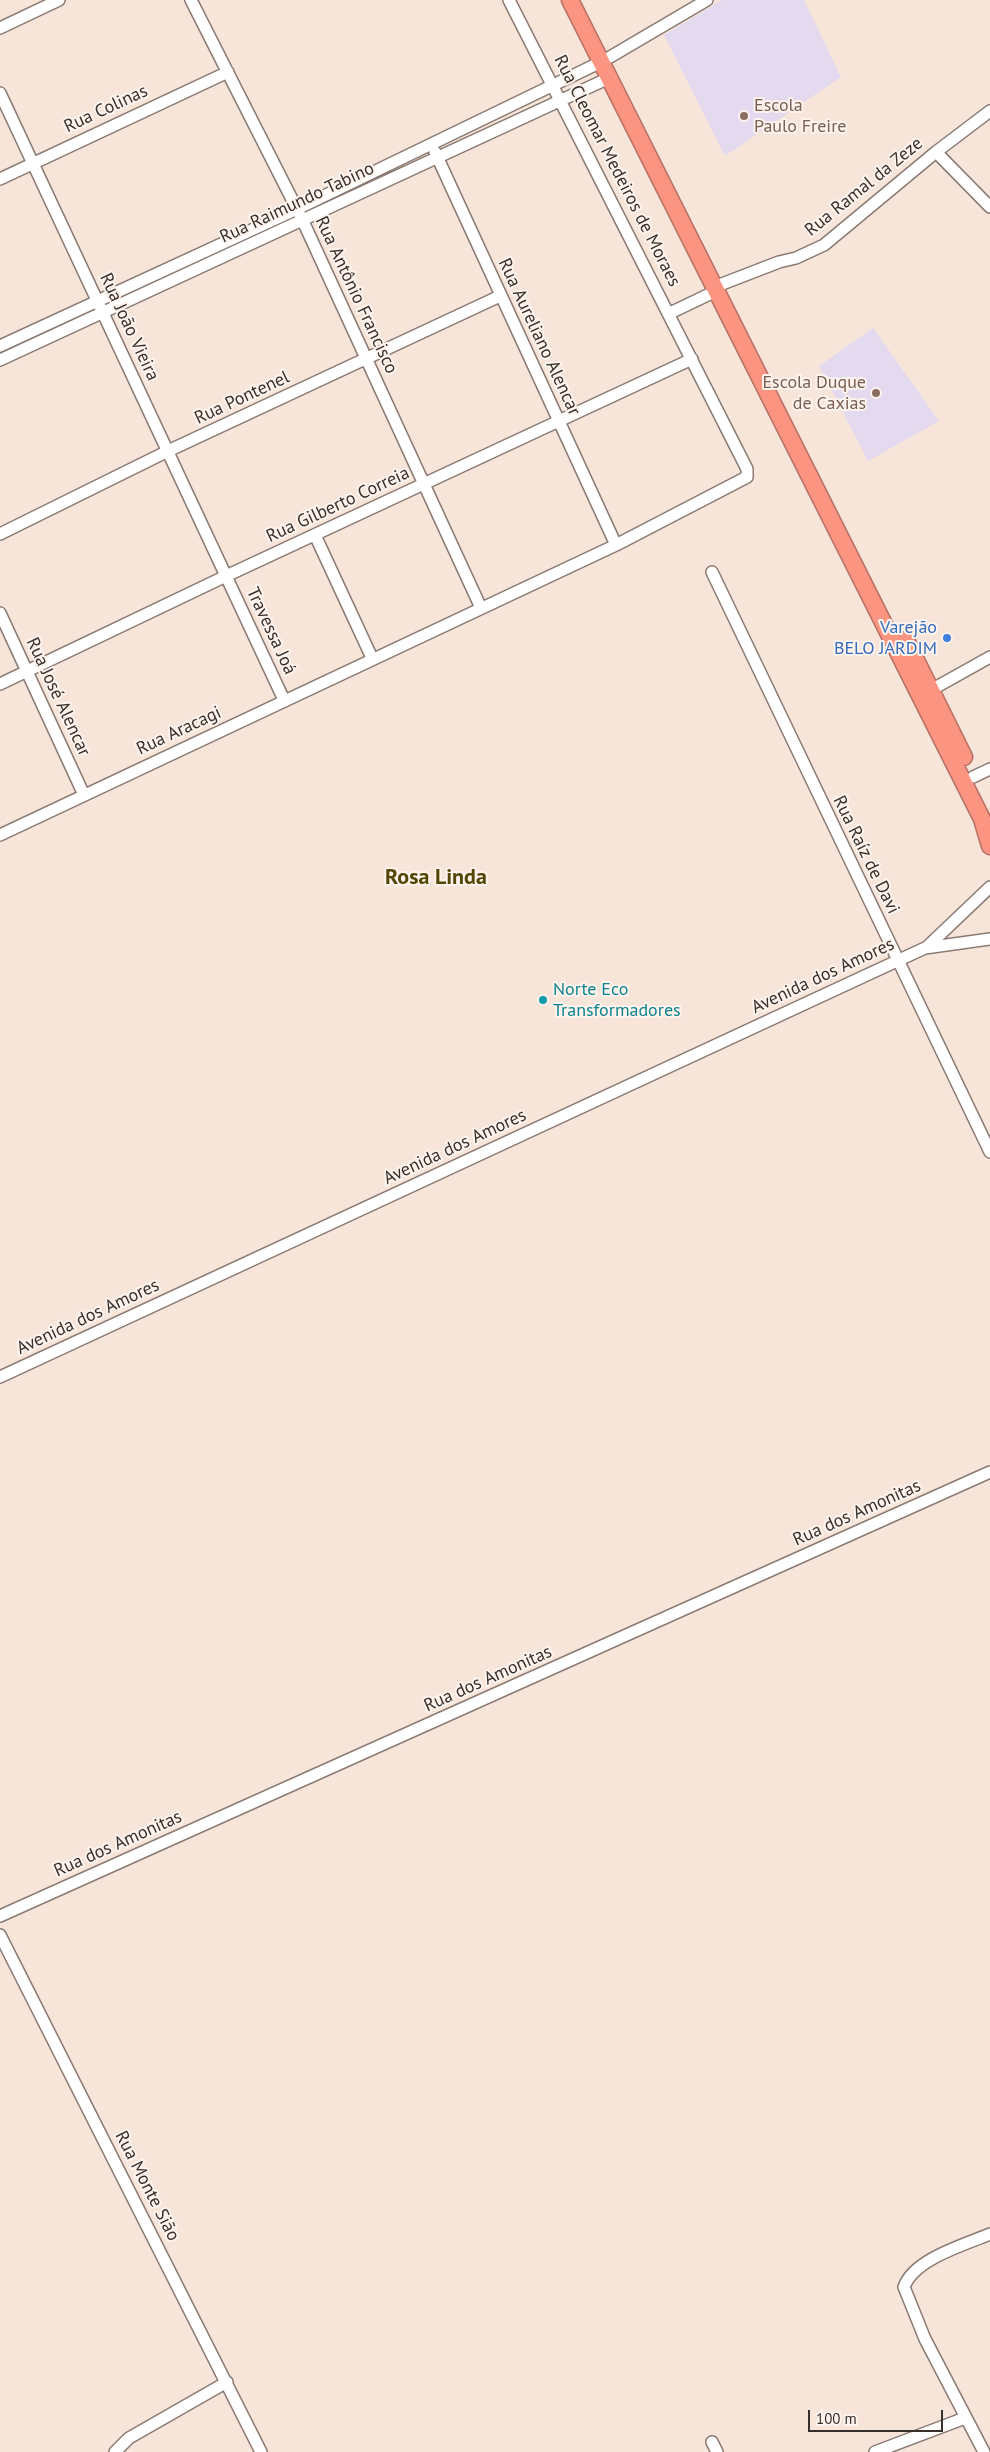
<!DOCTYPE html>
<html>
<head>
<meta charset="utf-8">
<style>
  body { margin:0 }
  #map { position:relative; width:990px; height:2452px; overflow:hidden; background:#f7e5da; font-family:"PT Sans",sans-serif }
  canvas { display:block }
  .scale { position:absolute; left:808px; top:2410px; width:135px; height:22px; box-sizing:border-box; border:2px solid #362f2b; border-top:0; padding-left:6px; font-size:15px; line-height:18px; white-space:nowrap; color:#362f2b; -webkit-text-stroke:4px #fef4ed; paint-order:stroke }
</style>
</head>
<body>
<div id="map">
<canvas width="990" height="2452"></canvas>
<div class="scale">100 m</div>
</div>
<script>
const ctx = document.querySelector('canvas').getContext('2d');
ctx.lineJoin = 'round';
function fillPath(path, color) {
  ctx.fillStyle = color;
  ctx.fill(path, 'evenodd');
}
function strokePath(path, color, width, dash) {
  ctx.strokeStyle = color;
  ctx.lineWidth = width;
  ctx.lineCap = dash ? 'butt' : 'round';
  ctx.setLineDash(dash || []);
  ctx.stroke(path);
}
function drawText(font, color, halo, rows, align = 'center') {
  ctx.font = font + ' "PT Sans",sans-serif';
  ctx.lineWidth = 4;
  ctx.setLineDash([]);
  ctx.textBaseline = 'middle';
  ctx.strokeStyle = halo;
  ctx.fillStyle = color;
  for (const [text, x, y, turn = 0] of rows) {
    ctx.save();
    ctx.translate(x, y);
    ctx.rotate((+turn || 0) * Math.PI / 180);
    ctx.textAlign = isNaN(turn) ? turn : align;
    if (halo) ctx.strokeText(text, 0, 0);
    ctx.fillText(text, 0, 0);
    ctx.restore();
  }
}
fillPath(new Path2D(`
  M722,0H804L841,77L725,156L664,35Z
  M873,328L939,421L868,461L819,366Z`), '#e4daef');
const minor = new Path2D(`
  M191,0L302,219L481,608
  M0,28L59,0
  M610,57L707,0
  M0,93L284,700
  M435,152L616,545
  M936,152L990,207
  M0,179L228,72
  M722,284L779,262L796,258L824,245L936,152L990,111
  M670,313L716,291
  M0,346L297,209L601,62
  M0,360L609,78
  M0,534L168,451L500,296
  M315,535L372,658
  M712,572L990,1152
  M0,613L84,795
  M0,684L226,576L692,359
  M931,690L990,657
  M973,777L990,769
  M0,835L616,545L747,477V469L509,0
  M927,947L990,887
  M0,1377L925,948L990,939
  M0,1916L990,1472
  M0,1935L261,2452
  M712,2442L717,2452
  M115,2452L129,2438L227,2382
  M875,2452L965,2418
  M984,2452L925,2339L904,2287C914,2259 964,2245 990,2234`);
const highway = new Path2D(`
  M570,0L982,819L990,846
  M906,640L964,757`);
strokePath(minor, '#8a7a71', 14);
strokePath(highway, '#b77164', 19);
strokePath(minor, '#fff', 11);
strokePath(highway, '#fc9482', 16);
for (const [x, y, r, color] of [
  [744,116,5,"#8d6e63"],
  [876,393,5,"#8d6e63"],
  [947,638,5,"#3f7fe0"],
  [543,1000,5,"#0f9aa8"]
]) {
  const dot = new Path2D();
  dot.arc(x, y, r, 0, 2 * Math.PI);
  ctx.fillStyle = color;
  ctx.fill(dot);
  strokePath(dot, '#fef4ed', 2);
}
drawText('18px', '#785e54', '#fef4ed', [
  ["Escola",754,106],
  ["Paulo Freire",754,127],
  ["Escola Duque",866,383,"right"],
  ["de Caxias",866,404,"right"]
], 'left');
drawText('18px', '#362f2b', '#fef4ed', [
  ["Rua Colinas",106,109,-25],
  ["Rua Cleomar Medeiros de Moraes",617,171,63],
  ["Rua Ramal da Zeze",864,187,-39],
  ["Rua Raimundo Tabino",297,203,-25],
  ["Rua Antônio Francisco",356,295,65],
  ["Rua João Vieira",129,327,65],
  ["Rua Aureliano Alencar",539,337,65],
  ["Rua Pontenel",242,398,-25],
  ["Rua Gilberto Correia",338,505,-25],
  ["Travessa Joá",271,631,65],
  ["Rua José Alencar",58,697,65],
  ["Rua Aracagi",179,731,-25],
  ["Rua Raíz de Davi",866,855,64],
  ["Avenida dos Amores",823,976,-25],
  ["Avenida dos Amores",455,1147,-25],
  ["Avenida dos Amores",88,1317,-25],
  ["Rua dos Amonitas",857,1513,-24],
  ["Rua dos Amonitas",488,1679,-24],
  ["Rua dos Amonitas",118,1844,-24],
  ["Rua Monte Sião",147,2186,63]
]);
drawText('18px', '#366cbe', '#fef4ed', [
  ["Varejão",937,628],
  ["BELO JARDIM",937,649]
], 'right');
drawText('18px', '#0d838f', '#fef4ed', [
  ["Norte Eco",553,990],
  ["Transformadores",553,1011]
], 'left');
drawText('bold 22px', '#534502', '#fef4ed', [
  ["Rosa Linda",436,878]
]);
</script>
</body>
</html>
